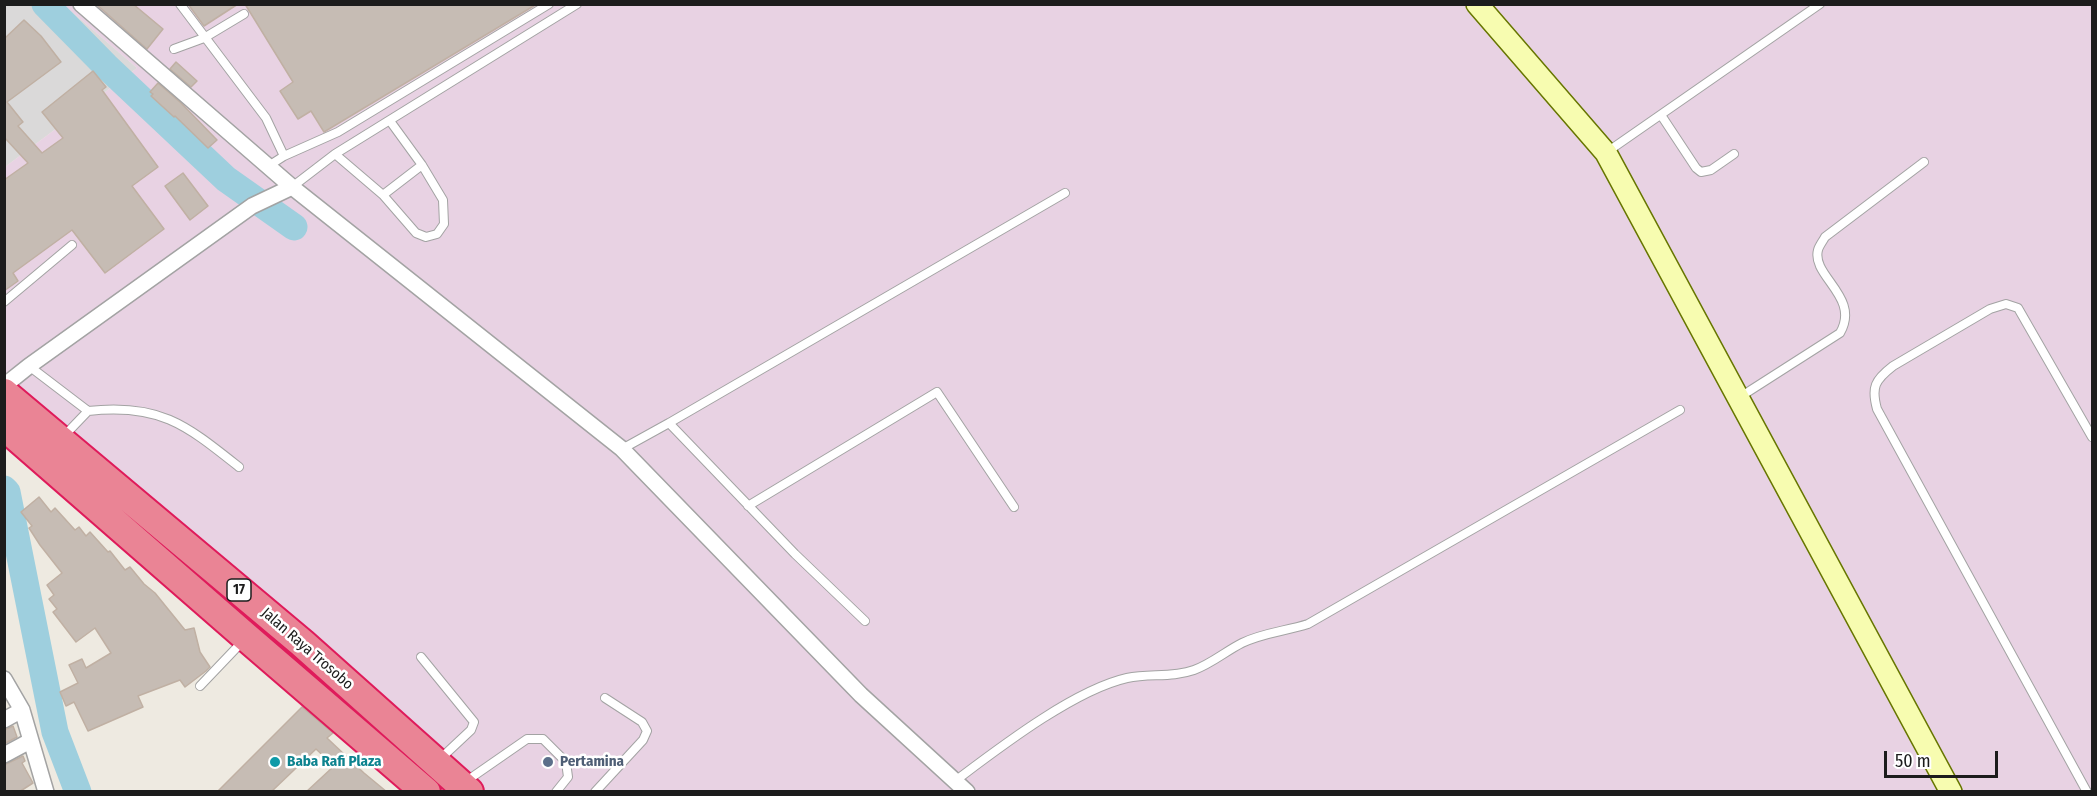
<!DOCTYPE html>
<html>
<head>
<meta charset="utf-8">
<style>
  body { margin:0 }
  #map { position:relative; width:2097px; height:796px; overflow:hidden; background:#eeeae1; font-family:"Fira Sans Condensed",sans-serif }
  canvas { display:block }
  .frame { position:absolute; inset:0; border:6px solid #1c1c1c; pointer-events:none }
  .scale { position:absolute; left:1884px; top:751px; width:114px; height:27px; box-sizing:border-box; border:3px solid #1c1c1c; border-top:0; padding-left:8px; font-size:18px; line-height:21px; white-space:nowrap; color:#1c1c1c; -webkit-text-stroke:4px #fff; paint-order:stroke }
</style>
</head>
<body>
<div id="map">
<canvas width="2097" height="796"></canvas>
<div class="frame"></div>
<div class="scale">50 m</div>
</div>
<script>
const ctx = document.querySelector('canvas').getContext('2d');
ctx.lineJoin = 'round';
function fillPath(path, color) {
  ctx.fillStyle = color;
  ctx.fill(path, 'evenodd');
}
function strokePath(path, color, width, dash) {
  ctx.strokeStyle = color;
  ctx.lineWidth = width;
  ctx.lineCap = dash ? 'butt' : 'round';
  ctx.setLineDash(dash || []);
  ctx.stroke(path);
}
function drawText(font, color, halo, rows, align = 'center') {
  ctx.font = font + ' "Fira Sans Condensed",sans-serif';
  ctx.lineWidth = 5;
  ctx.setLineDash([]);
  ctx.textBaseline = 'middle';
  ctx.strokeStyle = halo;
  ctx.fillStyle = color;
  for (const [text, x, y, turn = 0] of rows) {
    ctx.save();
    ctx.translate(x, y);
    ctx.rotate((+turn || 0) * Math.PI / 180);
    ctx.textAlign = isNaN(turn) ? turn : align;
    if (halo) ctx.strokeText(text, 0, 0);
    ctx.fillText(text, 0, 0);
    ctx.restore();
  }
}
fillPath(new Path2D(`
  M5,5H64L137,68L5,167Z`), '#dad9d9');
fillPath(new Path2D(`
  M64,5H2092V791H486L5,377V167L137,68Z`), '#e8d2e3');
strokePath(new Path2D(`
  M45,4L106,66L226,179L294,227
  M4,489L7,492L55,732L78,792`), '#9ecfde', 27);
const building = new Path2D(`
  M96,4H133L163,29L147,49Z
  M188,4H238L204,26Z
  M245,4H537L324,132L311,111L298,119L280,91L293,82Z
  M24,20L41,36L61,62L7,102L23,122L18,126L42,153L63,138L42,112L93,71L106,87L102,90L158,167L132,186L164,229L105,273L72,230L13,273L18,281L4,291V180L28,163L4,137V39Z
  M176,62L197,81L191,87L170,69Z
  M158,83L181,103L217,140L208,148L175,116L174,117L151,96L153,94L150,92Z
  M183,173L208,206L190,220L165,186Z
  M39,497L51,512L55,508L75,530L79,527L86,536L90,532L108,552L110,551L125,570L130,567L144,584L155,593L185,630L194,628L200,652L210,667L206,671L185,687L180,680L138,696L143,707L88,731L74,702L66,706L60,692L78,683L69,665L82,659L86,668L111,653L95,628L76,642L53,612L57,609L49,599L54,595L47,585L62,573L40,545L29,528L32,526L21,512Z
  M302,707L333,733L327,738L364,773L387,792H306L334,766L316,749L271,792H217Z
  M13,726L17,737L4,744V730Z
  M23,756L25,761L22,763L33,783L19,792H4V765Z`);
fillPath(building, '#c6bcb4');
strokePath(building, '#c0b0a3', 1.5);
const lane = new Path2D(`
  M180,4L266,118L284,156L267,167
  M174,49L204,38L244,14
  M1661,115L1696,168L1701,172L1711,170L1734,154
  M1607,152L1820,4
  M335,154L383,195L416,233L426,237L437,234L444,224L443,200L422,165L390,121
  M284,156L338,132L549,4
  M292,187L335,154L577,4
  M383,195L422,165
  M4,302L72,245
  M29,366L88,411C160,403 186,425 239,467
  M1740,397L1840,333C1861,297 1811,276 1818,250C1819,246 1823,241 1825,237L1924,162
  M669,423L1065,193
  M64,436L88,411
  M622,449L669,423L795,554L865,621
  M748,506L937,392L1014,507
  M421,657L474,722L471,730L439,760
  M200,686L242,642
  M955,781C999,748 1074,690 1127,678C1150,673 1171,678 1194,670C1211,664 1226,651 1242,643C1262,633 1286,631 1308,624L1680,410
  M465,782L527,739H543L566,762L568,777L556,792
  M595,792L643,740L647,731L642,722L605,698
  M2087,792L1877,409C1871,387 1875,380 1893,366L1990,309L2006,304L2018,308L2092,437`);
const street = new Path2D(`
  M81,4L292,187L622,449L861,695L967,792
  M4,386L29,366L252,206L292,187
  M4,679L22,710L46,792
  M4,720L22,710
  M4,755L30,741`);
const secondary = new Path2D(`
  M1477,4L1606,153L1951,792`);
const highway = new Path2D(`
  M4,393L302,643L469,792
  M4,426L246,637L426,792`);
strokePath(lane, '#a3a3a3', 10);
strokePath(street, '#a3a3a3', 18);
strokePath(secondary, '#677600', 24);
strokePath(highway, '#df1b5b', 32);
strokePath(lane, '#fff', 8);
strokePath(street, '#fff', 15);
strokePath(secondary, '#f7fcb0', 21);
strokePath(highway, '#ea8495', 28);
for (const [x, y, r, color] of [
  [275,762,6,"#0f9aa8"],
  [548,762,6,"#5c6f8a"]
]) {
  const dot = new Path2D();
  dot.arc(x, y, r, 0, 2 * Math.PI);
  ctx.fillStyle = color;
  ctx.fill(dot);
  strokePath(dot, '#fff', 2);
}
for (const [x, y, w] of [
  [239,590,24]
]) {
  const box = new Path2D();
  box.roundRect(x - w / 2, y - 11, w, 22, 4.5);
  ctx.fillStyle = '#fff';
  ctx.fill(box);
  strokePath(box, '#1c1c1c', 1.5);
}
drawText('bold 14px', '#1c1c1c', null, [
  ["17",239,590]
]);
drawText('15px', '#1c1c1c', '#fff', [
  ["Jalan Raya Trosobo",307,649,41]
]);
drawText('bold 15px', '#0d838f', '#fff', [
  ["Baba Rafi Plaza",287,762]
], 'left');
drawText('bold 15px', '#4e5e75', '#fff', [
  ["Pertamina",560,762]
], 'left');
</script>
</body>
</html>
